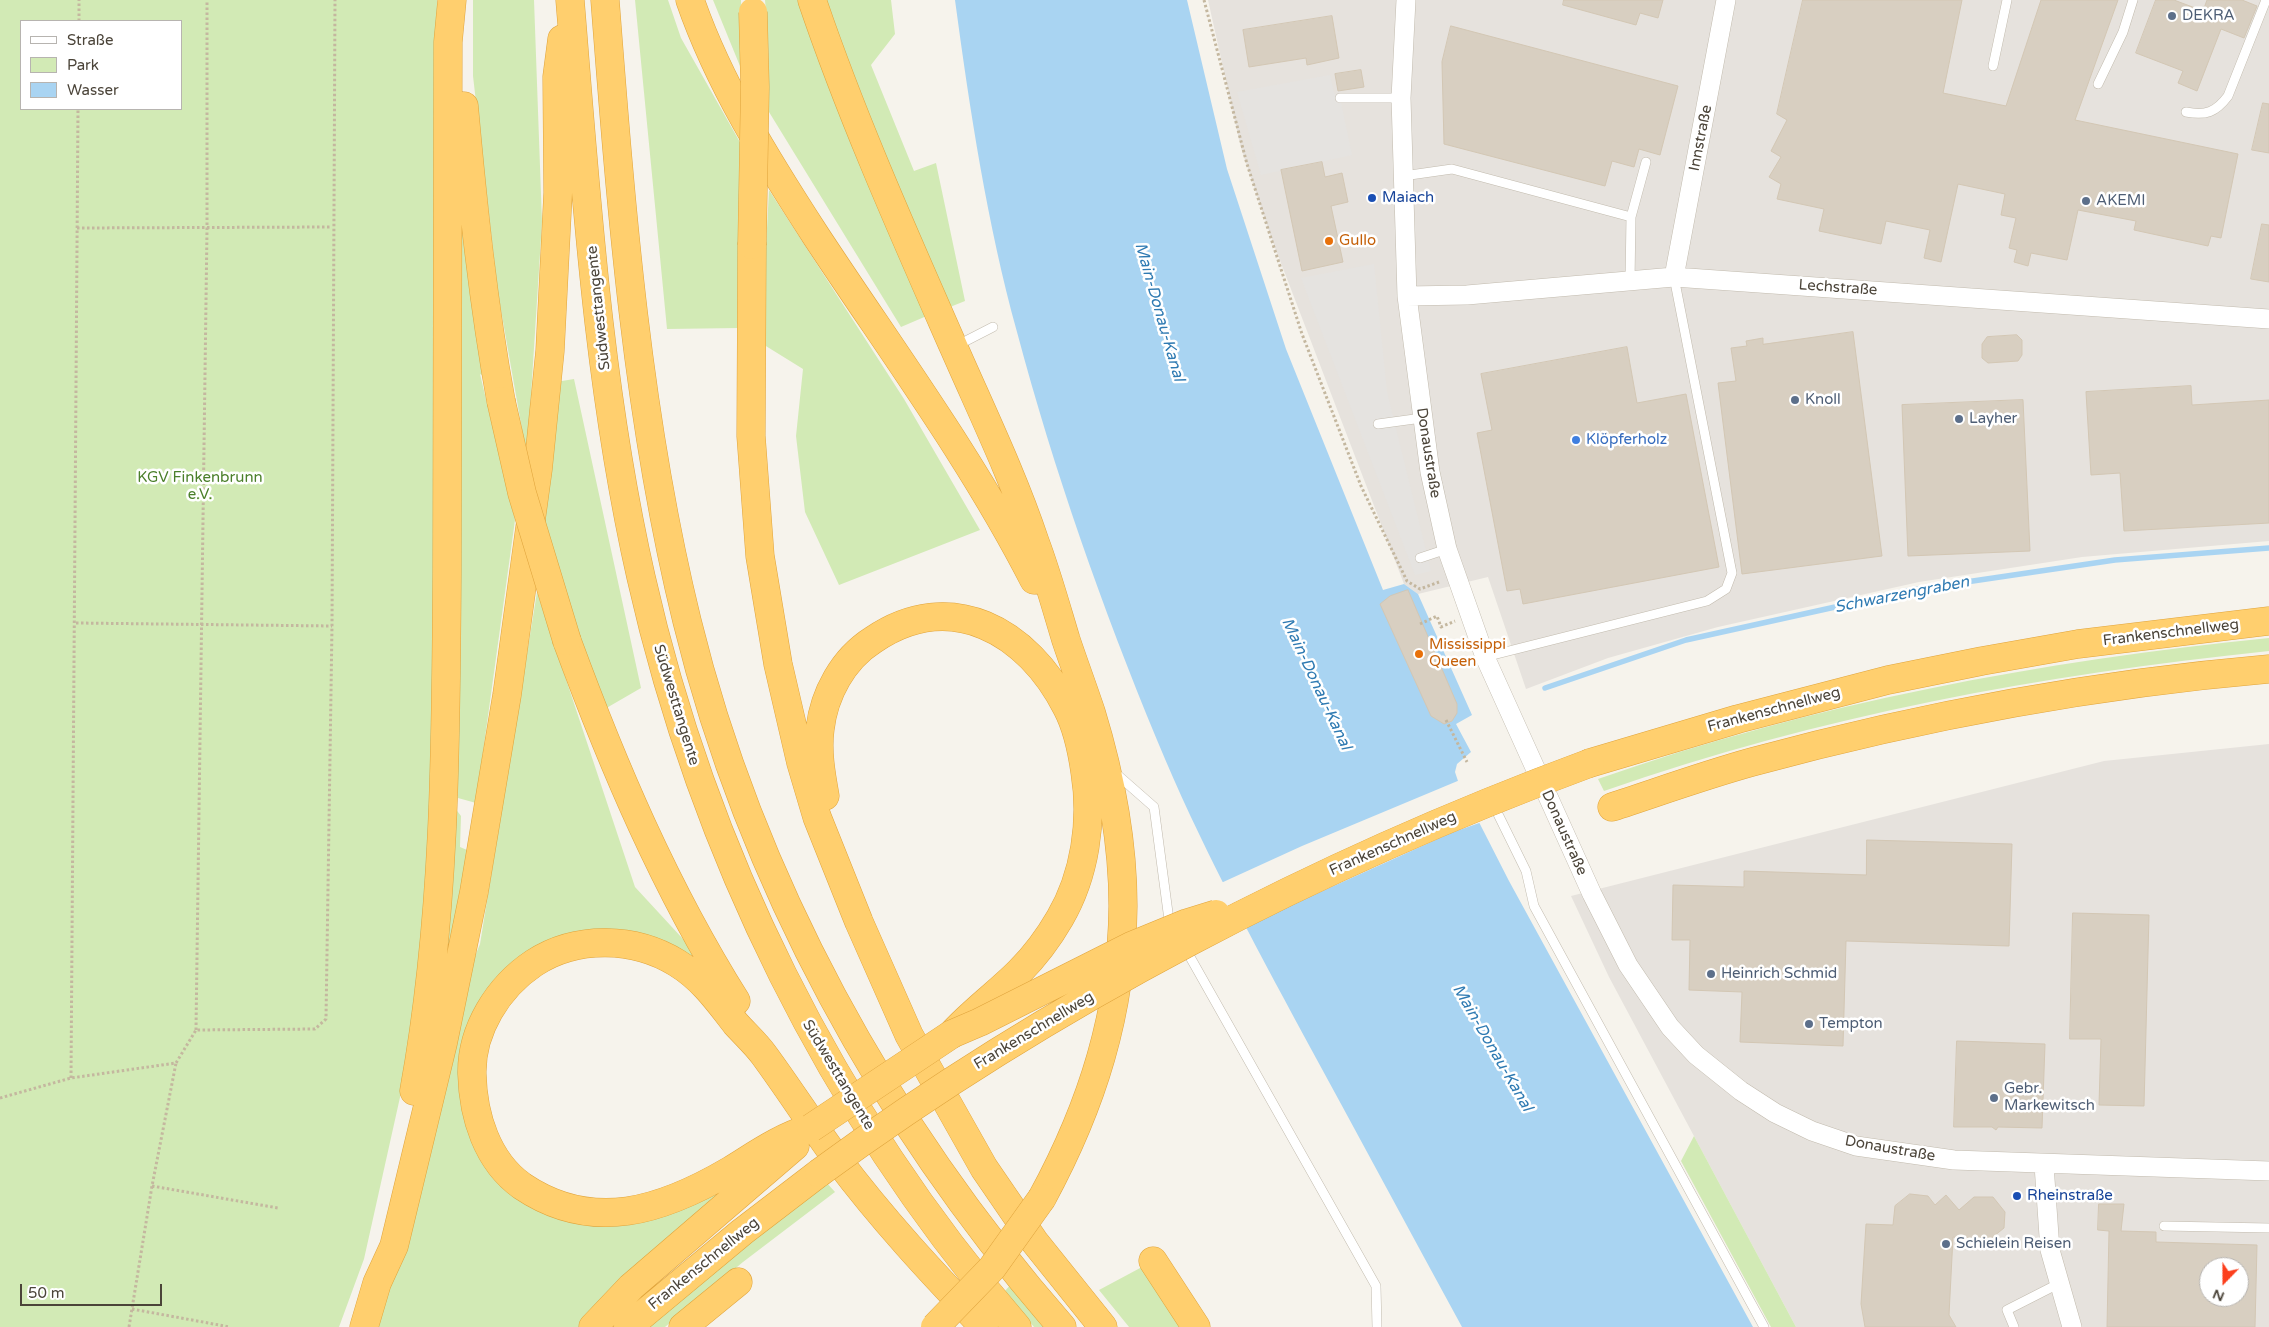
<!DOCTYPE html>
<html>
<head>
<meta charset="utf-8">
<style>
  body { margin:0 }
  #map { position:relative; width:2269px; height:1327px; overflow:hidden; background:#f6f3ec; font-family:"Varela Round",sans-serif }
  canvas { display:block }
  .legend { position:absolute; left:20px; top:20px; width:162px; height:90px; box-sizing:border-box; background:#fff; border:1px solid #b7b4b0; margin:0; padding:6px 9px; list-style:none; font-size:15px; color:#4b4439 }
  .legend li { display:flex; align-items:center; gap:10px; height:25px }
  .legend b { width:25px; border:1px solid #b7b4b0 }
  .north { position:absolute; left:2199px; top:1257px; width:50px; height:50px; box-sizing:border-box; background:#fff; border:1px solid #b7b4b0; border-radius:50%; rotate:202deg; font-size:14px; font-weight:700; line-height:20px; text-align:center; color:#4b4439 }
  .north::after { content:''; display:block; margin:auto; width:18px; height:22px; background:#fc3f1d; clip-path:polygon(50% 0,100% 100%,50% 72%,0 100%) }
  .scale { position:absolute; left:20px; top:1284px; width:142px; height:22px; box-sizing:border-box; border:2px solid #4b4439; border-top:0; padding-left:6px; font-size:15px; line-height:18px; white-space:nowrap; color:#4b4439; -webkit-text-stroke:4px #fff; paint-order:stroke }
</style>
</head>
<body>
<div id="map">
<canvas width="2269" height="1327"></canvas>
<ul class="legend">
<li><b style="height:6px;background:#fff"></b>Straße</li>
<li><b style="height:14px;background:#d2eab5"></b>Park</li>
<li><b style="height:14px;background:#a9d4f2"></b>Wasser</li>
</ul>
<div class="north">N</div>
<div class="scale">50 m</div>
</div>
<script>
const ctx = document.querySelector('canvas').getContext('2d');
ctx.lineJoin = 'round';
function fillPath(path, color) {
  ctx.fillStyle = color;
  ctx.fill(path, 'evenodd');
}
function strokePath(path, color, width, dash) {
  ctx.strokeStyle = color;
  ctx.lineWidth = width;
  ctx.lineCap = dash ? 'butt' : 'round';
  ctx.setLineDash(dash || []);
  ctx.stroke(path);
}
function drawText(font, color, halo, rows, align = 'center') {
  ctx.font = font + ' "Varela Round",sans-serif';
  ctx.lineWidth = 5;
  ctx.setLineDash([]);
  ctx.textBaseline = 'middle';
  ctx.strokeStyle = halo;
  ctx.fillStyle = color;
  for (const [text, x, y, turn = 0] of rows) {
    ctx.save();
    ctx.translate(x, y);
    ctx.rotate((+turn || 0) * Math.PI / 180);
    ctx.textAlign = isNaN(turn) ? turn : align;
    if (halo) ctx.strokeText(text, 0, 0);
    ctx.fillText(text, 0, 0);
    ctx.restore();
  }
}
fillPath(new Path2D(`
  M1208,0H2269V541L2082,557L1919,582L1718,627L1608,658L1526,689L1488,577L1418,594L1404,584L1271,237L1241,148Z
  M2269,744V1327H1796L1609,977L1571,896L2104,761ZM2209,1267H2239V1297H2209Z`), '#e6e2dd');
fillPath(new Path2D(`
  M0,0H437L433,797L417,1021L364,1259L339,1327H0ZM21,21H181V109H21Z
  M473,0H534L542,222L527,458L498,293L473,76Z
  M635,0H668L681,38L741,144L739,328L667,329Z
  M713,0H741L742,71Z
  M765,0H800L929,315L901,327L769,112L768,35Z
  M822,0H891L895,34L871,65L914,171L936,163L965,301L950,307L847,71Z
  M456,166L487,378L480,374L515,520L476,803L458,798L454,608Z
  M769,190L904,399L980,530L839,585L805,512L796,436L803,369L761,343Z
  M574,379L641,688L603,710L542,515L556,382Z
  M537,592L635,887L707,965L658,943L517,965L465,1086L541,1208L714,1188L722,1195L583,1327H377L463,986L480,944Z
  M2269,638V651C2041,675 1820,715 1604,791L1598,779C1814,703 2041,661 2269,638Z
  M452,804L461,816L460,847L467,850L472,830L478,827L436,1005Z
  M1694,1136L1796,1327H1771L1681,1161Z
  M826,1182L835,1192L743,1262L665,1327H644Z
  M1142,1267L1182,1327H1129L1099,1290Z
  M1012,1283L1050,1327H1034L1004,1292Z`), '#d2eab5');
fillPath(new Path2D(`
  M1330,75L1334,93L1340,98L1352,155L1261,175L1237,92Z
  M1374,264L1387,392L1431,571L1415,575L1301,278Z`), '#e5e3e0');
fillPath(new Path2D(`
  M955,0H1187L1227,169L1286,349L1383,590L1404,584L1418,594L1472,715L1456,724L1471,752L1457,764L1455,772L1458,781L1509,881L1753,1327H1462C1409,1230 1357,1133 1304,1036C1252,939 1199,842 1157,740C1102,607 1054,471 1017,332C987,223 970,111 955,0Z`), '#a9d4f2');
fillPath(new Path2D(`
  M1460,780L1482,822L1451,833L1243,927L1221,883L1302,846Z`), '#f6f3ec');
strokePath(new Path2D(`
  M1545,688L1686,640L1912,590L2115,560L2269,548`), '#a9d4f2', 5.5);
const building = new Path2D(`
  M1564,0H1663L1658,18L1640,13L1636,25L1563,5Z
  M1803,0H1962L1943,93L2006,106L2041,0H2118L2075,120L2238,154L2221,238L2211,236L2208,246L2134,230L2136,221L2078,210L2067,260L2031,253L2028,266L2014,262L2017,250L2009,248L2016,218L2001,215L2005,194L1958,184L1941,262L1924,258L1930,230L1886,221L1881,244L1819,231L1824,209L1777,199L1781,184L1769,177L1781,157L1771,151L1787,120L1777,114Z
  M2156,0H2174L2203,11L2207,0H2242L2257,6L2244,38L2221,29L2197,91L2178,83L2183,71L2136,53Z
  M1332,16L1339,58L1307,65L1306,58L1249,67L1243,30Z
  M1451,26L1678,86L1660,155L1639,149L1634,167L1612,161L1605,186L1444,144L1442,62Z
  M1361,70L1364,87L1338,91L1335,74Z
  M2263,103L2269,104V153L2252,150Z
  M1322,162L1325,177L1342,173L1348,202L1331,206L1343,262L1302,271L1281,170Z
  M2262,224L2269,225V282L2251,279Z
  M1853,332L1882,556L1742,574L1718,383L1736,381L1731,348L1747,346L1746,341L1763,338V344Z
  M2017,335L2022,340V355L2018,361L1988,363L1982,358V344L1987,337Z
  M1627,347L1637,403L1686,394L1719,567L1523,604L1520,589L1507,591L1477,433L1492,430L1481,374Z
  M2191,386L2192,405L2269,400V523L2124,531L2120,473L2091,475L2086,392Z
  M2023,400L2030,551L1908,556L1902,405Z
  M1408,590L1457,704V713L1452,721L1444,724L1431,716L1380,604L1390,596Z
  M1867,840L2012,844L2009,946L1846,941L1843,1046L1740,1042L1742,992L1689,990L1690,940H1672L1673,885L1744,887V871L1866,875Z
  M2073,913L2149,915L2144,1106L2099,1105L2101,1039H2070Z
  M1957,1041L2045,1044L2042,1128L1998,1127L1996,1130L1992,1127H1954Z
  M1910,1194L1928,1196L1935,1205L1946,1195L1959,1210L1974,1197H1993L2005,1212L2004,1228L1989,1240L1953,1237L1949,1315L1956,1327H1865L1861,1304L1866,1224L1893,1225L1895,1206Z
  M2099,1204H2124L2121,1231L2156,1232V1242L2257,1245L2255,1327H2107L2109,1231L2098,1230ZM2209,1267H2239V1297H2209Z`);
fillPath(building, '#d8cfc1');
strokePath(building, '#d3c7b4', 1);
const lane = new Path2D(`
  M1993,66L2007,0
  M2098,84L2123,32L2133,0
  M1340,98H1401
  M2186,112C2206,116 2216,112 2228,96L2266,0
  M1403,176L1452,169L1631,217L1630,281
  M1631,217L1646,162
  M956,346L993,327
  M1378,424L1422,418
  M1420,558L1447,549
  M1485,657L1707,601L1726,589L1732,573L1674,277
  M1113,771L1154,807L1169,920L1172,925
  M1493,804L1526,871L1534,906L1764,1327
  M1185,948L1376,1286L1377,1327
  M2164,1226L2269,1228
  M2014,1327L2007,1310L2060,1283`);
const street = new Path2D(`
  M1406,0L1401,98L1407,296L1430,472L1447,549L1485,657L1592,894L1628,965L1670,1027L1696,1055L1741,1091L1775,1113L1812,1131L1856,1146L1954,1160L2269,1171
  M1674,277L1726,0
  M1407,296L1467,295L1674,277L2269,319
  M2044,1165L2050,1250L2072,1327`);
const highway = new Path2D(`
  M570,0C586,193 598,388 641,577C703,852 832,1113 1017,1327
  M605,0C621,208 637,418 687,621C751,882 886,1126 1062,1327
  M690,0C719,84 768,162 816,236C891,350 972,459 1034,580
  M812,0C852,118 904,234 954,348C982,412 1013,476 1035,542C1047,574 1056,607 1066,640C1074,664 1083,688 1091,712C1110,774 1123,841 1123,906C1122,1012 1092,1106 1042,1198
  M464,106C473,205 483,303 501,401
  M752,245L751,436L760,556L778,664L801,763L817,817L859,922L909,1035L984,1168L1034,1241L1103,1327
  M567,641C613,766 665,888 736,1001
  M1590,763L1738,719L1888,680L1982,661L2078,644L2269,621
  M825,796C821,774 817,751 820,729C824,694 843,659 873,640C951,587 1028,631 1067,708C1077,727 1082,751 1085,772C1093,821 1085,875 1060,918C1049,937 1035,956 1019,972C998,993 973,1011 952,1034
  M1612,807C1658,792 1705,775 1752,762C1922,716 2094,684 2269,669
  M414,1091C445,921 446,748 447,575C448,397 449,219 448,42L452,0
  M811,1128C781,1137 757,1154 731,1170C663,1210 593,1234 522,1186C487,1161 473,1116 472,1074C471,1030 498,987 534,963C577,935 635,937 677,963C703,979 718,1001 736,1024C745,1034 756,1044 764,1055C789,1089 812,1125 837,1159C882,1219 932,1273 984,1327
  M1153,1261L1196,1327
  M364,1327L377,1283L394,1246L443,1043L474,892L507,695L538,469L550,351L558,193L557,77L562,39
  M593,1327L631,1287L795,1146
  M628,1327L742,1232L819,1173
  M683,1327L738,1282`);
strokePath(lane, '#c2bbae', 10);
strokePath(street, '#c2bbae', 20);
strokePath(highway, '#e0a43c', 29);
strokePath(new Path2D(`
  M1204,0L1247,164L1302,334L1361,486L1407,581L1420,589L1439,582
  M79,21V0
  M77,228L332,227
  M76,623L332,626
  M1420,624L1437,616L1441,627L1455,621
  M1446,720L1467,762
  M196,1030L207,229V0
  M71,1078L78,109
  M0,1098L71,1078L176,1063L196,1030L315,1029L326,1019L332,626L335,0
  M152,1186L278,1208
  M132,1309L230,1327
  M129,1327L152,1186L176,1063`), '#c4b79f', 3, [2.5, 2.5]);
strokePath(lane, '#fff', 9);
strokePath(street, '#fff', 19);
strokePath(highway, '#ffcf6e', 28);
const highwayBridge = new Path2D(`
  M752,245L755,87L753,12
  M501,401L522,493L567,641
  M811,1128L952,1034L980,1022L1131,946L1187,923L1216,914
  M819,1173C1052,1002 1319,863 1590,763
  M935,1327L992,1268L1042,1198`);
strokePath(highwayBridge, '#e0a43c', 29, []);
strokePath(highwayBridge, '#ffcf6e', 28);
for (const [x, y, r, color] of [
  [2172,16,5,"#5c6f8a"],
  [1372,198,5,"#1a4fb4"],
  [2086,201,5,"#5c6f8a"],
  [1329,241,5,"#e8710a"],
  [1795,400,5,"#5c6f8a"],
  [1959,419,5,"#5c6f8a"],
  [1576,440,5,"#3f7fe0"],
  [1419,654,5,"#e8710a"],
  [1711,974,5,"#5c6f8a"],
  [1809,1024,5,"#5c6f8a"],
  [1994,1098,5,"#5c6f8a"],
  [2017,1196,5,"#1a4fb4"],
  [1946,1244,5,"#5c6f8a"]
]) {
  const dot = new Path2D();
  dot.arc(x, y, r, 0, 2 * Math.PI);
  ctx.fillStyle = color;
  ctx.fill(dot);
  strokePath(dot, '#fff', 2);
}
drawText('15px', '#4e5e75', '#fff', [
  ["DEKRA",2182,16],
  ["AKEMI",2096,201],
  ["Knoll",1805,400],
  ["Layher",1969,419],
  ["Heinrich Schmid",1721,974],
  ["Tempton",1819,1024],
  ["Gebr.",2004,1089],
  ["Markewitsch",2004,1106],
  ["Schielein Reisen",1956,1244]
], 'left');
drawText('15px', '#4b4439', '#fff', [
  ["Innstraße",1701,138,-79],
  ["Lechstraße",1838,288,4],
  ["Südwesttangente",599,308,-96],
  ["Donaustraße",1428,453,81],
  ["Frankenschnellweg",2171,633,-7],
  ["Südwesttangente",676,705,73],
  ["Frankenschnellweg",1774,710,-15],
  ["Donaustraße",1564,833,66],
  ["Frankenschnellweg",1393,844,-24],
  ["Frankenschnellweg",1034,1031,-31],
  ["Südwesttangente",838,1075,59],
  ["Donaustraße",1890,1149,10],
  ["Frankenschnellweg",704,1264,-39]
]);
drawText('15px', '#164399', '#fff', [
  ["Maiach",1382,198],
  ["Rheinstraße",2027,1196]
], 'left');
drawText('15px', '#c56008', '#fff', [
  ["Gullo",1339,241],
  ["Mississippi",1429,645],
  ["Queen",1429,662]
], 'left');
drawText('15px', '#366cbe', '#fff', [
  ["Klöpferholz",1586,440]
], 'left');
drawText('15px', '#4a7f2a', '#fff', [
  ["KGV Finkenbrunn",200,478],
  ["e.V.",200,495]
]);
drawText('italic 16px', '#2e7ab2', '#fff', [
  ["Main-Donau-Kanal",1159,312,74],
  ["Schwarzengraben",1902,595,-11],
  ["Main-Donau-Kanal",1316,684,65],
  ["Main-Donau-Kanal",1492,1048,60]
]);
</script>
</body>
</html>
